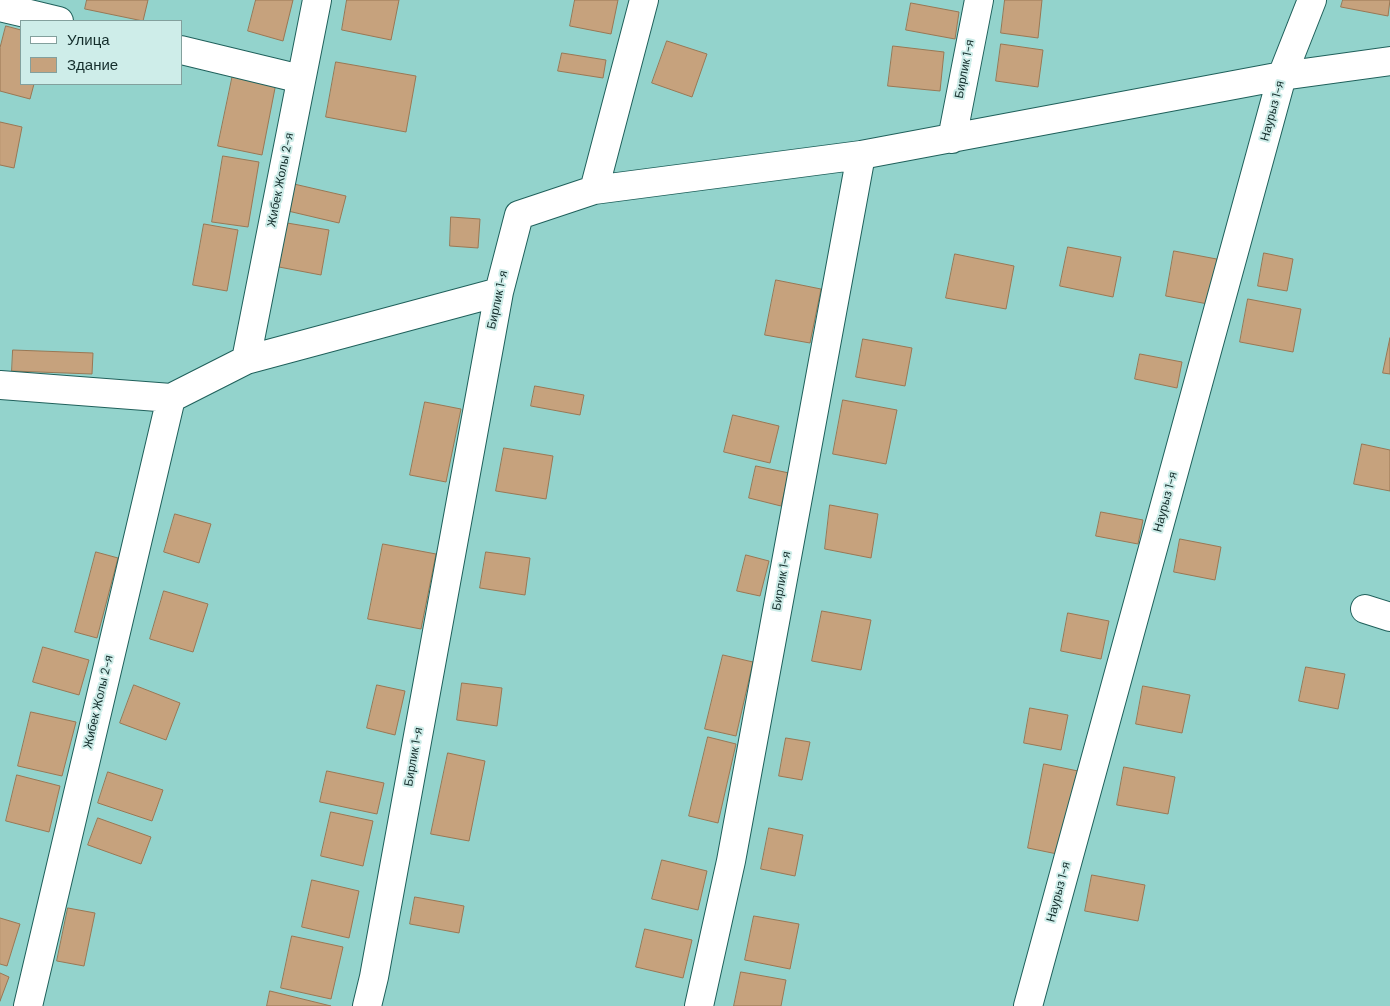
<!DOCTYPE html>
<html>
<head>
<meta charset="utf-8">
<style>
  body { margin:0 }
  #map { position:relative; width:1390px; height:1006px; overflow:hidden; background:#93d3cc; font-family:"DM Sans",sans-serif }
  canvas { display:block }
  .legend { position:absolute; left:20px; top:20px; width:162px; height:65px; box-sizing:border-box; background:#ceede9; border:1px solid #83a09d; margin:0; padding:6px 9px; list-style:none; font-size:15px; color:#132d2b }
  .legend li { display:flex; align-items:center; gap:10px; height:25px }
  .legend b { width:25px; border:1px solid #83a09d }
</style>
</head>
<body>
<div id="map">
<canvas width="1390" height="1006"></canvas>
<ul class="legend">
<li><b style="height:6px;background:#fff"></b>Улица</li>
<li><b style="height:14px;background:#c6a27d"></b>Здание</li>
</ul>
</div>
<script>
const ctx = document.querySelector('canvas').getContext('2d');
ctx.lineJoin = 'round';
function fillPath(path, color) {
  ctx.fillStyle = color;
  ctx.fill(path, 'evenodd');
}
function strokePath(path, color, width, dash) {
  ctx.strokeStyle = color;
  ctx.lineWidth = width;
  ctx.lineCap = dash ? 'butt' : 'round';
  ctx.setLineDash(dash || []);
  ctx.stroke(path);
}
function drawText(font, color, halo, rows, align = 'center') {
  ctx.font = font + ' "DM Sans",sans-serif';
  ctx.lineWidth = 4;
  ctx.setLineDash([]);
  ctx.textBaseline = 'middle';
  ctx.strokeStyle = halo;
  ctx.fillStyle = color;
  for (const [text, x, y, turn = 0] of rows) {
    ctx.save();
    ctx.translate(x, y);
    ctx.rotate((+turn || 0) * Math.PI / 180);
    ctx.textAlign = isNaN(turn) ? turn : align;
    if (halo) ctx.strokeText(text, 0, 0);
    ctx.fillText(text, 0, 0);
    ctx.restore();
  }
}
const building = new Path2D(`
  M87,0H148L143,21L85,9Z
  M256,0H293L283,41L248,31Z
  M347,0H399L391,40L342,30Z
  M575,0H618L611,34L570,26Z
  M1005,0H1042L1038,38L1001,33Z
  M1343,0H1390L1388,16L1341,7Z
  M911,3L959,12L955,39L906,30Z
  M6,26L21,30V84H34L30,99L0,91V48Z
  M667,41L707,54L692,97L652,83Z
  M1001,44L1043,50L1038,87L996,81Z
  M893,46L944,52L940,91L888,86Z
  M562,53L606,60L603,78L558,71Z
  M336,62L416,76L406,132L326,117Z
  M233,74L276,83L262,155L218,146Z
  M0,122L22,127L14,168L0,165Z
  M223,156L259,162L248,227L212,222Z
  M294,184L346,196L339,223L288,211Z
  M451,217L480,219L478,248L450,246Z
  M287,223L329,230L321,275L279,267Z
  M204,224L238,230L227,291L193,285Z
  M1068,247L1121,257L1113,297L1060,286Z
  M1174,251L1222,260L1213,305L1166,296Z
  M1264,253L1293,259L1287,291L1258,286Z
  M955,254L1014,266L1006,309L946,298Z
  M776,280L821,289L810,343L765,335Z
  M1248,299L1301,309L1293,352L1240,342Z
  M1390,338V374L1383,373Z
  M863,339L912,348L905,386L856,377Z
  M13,350L93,353L92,374L12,371Z
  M1140,354L1182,362L1177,388L1135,379Z
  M535,386L584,395L580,415L531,406Z
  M843,400L897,410L886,464L833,454Z
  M425,402L461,409L446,482L410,475Z
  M733,415L779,426L770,463L724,452Z
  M1362,444L1390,450V491L1354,484Z
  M504,448L553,456L546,499L496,491Z
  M756,466L789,473L781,506L749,498Z
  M830,505L878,514L871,558L825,549Z
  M1101,512L1143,520L1138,544L1096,536Z
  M175,514L211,524L199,563L164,552Z
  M1180,539L1221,547L1215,580L1174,572Z
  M383,544L436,554L421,629L368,619Z
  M96,552L118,558L97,638L75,632Z
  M486,552L530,558L525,595L480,588Z
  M746,555L769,561L760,596L737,591Z
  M164,591L208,604L193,652L150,639Z
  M822,611L871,620L861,670L812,661Z
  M1068,613L1109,621L1101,659L1061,651Z
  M43,647L89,660L79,695L33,682Z
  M723,655L753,662L736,736L705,729Z
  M1306,667L1345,674L1338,709L1299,701Z
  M462,683L502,688L497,726L457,720Z
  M134,685L180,703L166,740L120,723Z
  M377,685L405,691L395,735L367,728Z
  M1143,686L1190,695L1182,733L1136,724Z
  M1030,708L1068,715L1061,750L1024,743Z
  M31,712L76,722L62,776L18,766Z
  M708,737L736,744L718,823L689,816Z
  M786,738L810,742L802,780L779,776Z
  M448,753L485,761L469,841L431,834Z
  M1044,764L1078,771L1062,855L1028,848Z
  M1124,767L1175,777L1168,814L1117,805Z
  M327,771L384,783L377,814L320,802Z
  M108,772L163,790L152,821L98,803Z
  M17,775L60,786L49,832L6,821Z
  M331,812L373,821L363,866L321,856Z
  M98,818L151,837L141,864L88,845Z
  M769,828L803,835L795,876L761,869Z
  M662,860L707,871L698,910L652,899Z
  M1092,875L1145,885L1138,921L1085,911Z
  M312,880L359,891L349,938L302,927Z
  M415,897L464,906L459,933L410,924Z
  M68,908L95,913L84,966L57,961Z
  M754,916L799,924L790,969L745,960Z
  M0,918L20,924L7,966L0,964Z
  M645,929L692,940L683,978L636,967Z
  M292,936L343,947L331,999L281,988Z
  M741,972L786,980L781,1006H734Z
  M0,973L9,977L0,1001Z
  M270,991L331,1006H267Z`);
fillPath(building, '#c6a27d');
strokePath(building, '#997754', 1);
const minor = new Path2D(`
  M0,7L59,21
  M181,50L301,79
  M952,139L979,0
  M594,190L644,0
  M246,360L317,0
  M0,385L171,398L246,360L499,292
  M1365,609L1390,617
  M28,1006L171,398
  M367,1006L374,977L499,292L519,215L594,190L861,155L1282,76L1390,61
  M699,1006L731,861L861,155
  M1028,1006L1282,76L1312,0`);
strokePath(minor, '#1f605b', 30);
strokePath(minor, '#fff', 28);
drawText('12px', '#132d2b', '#ceede9', [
  ["Бирлик 1-я",965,69,-79],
  ["Наурыз 1-я",1273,111,-75],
  ["Жибек Жолы 2-я",281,180,-79],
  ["Бирлик 1-я",498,300,-78],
  ["Наурыз 1-я",1166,502,-75],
  ["Бирлик 1-я",782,581,-80],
  ["Жибек Жолы 2-я",99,702,-77],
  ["Бирлик 1-я",414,757,-80],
  ["Наурыз 1-я",1059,892,-75]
]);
</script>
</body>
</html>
